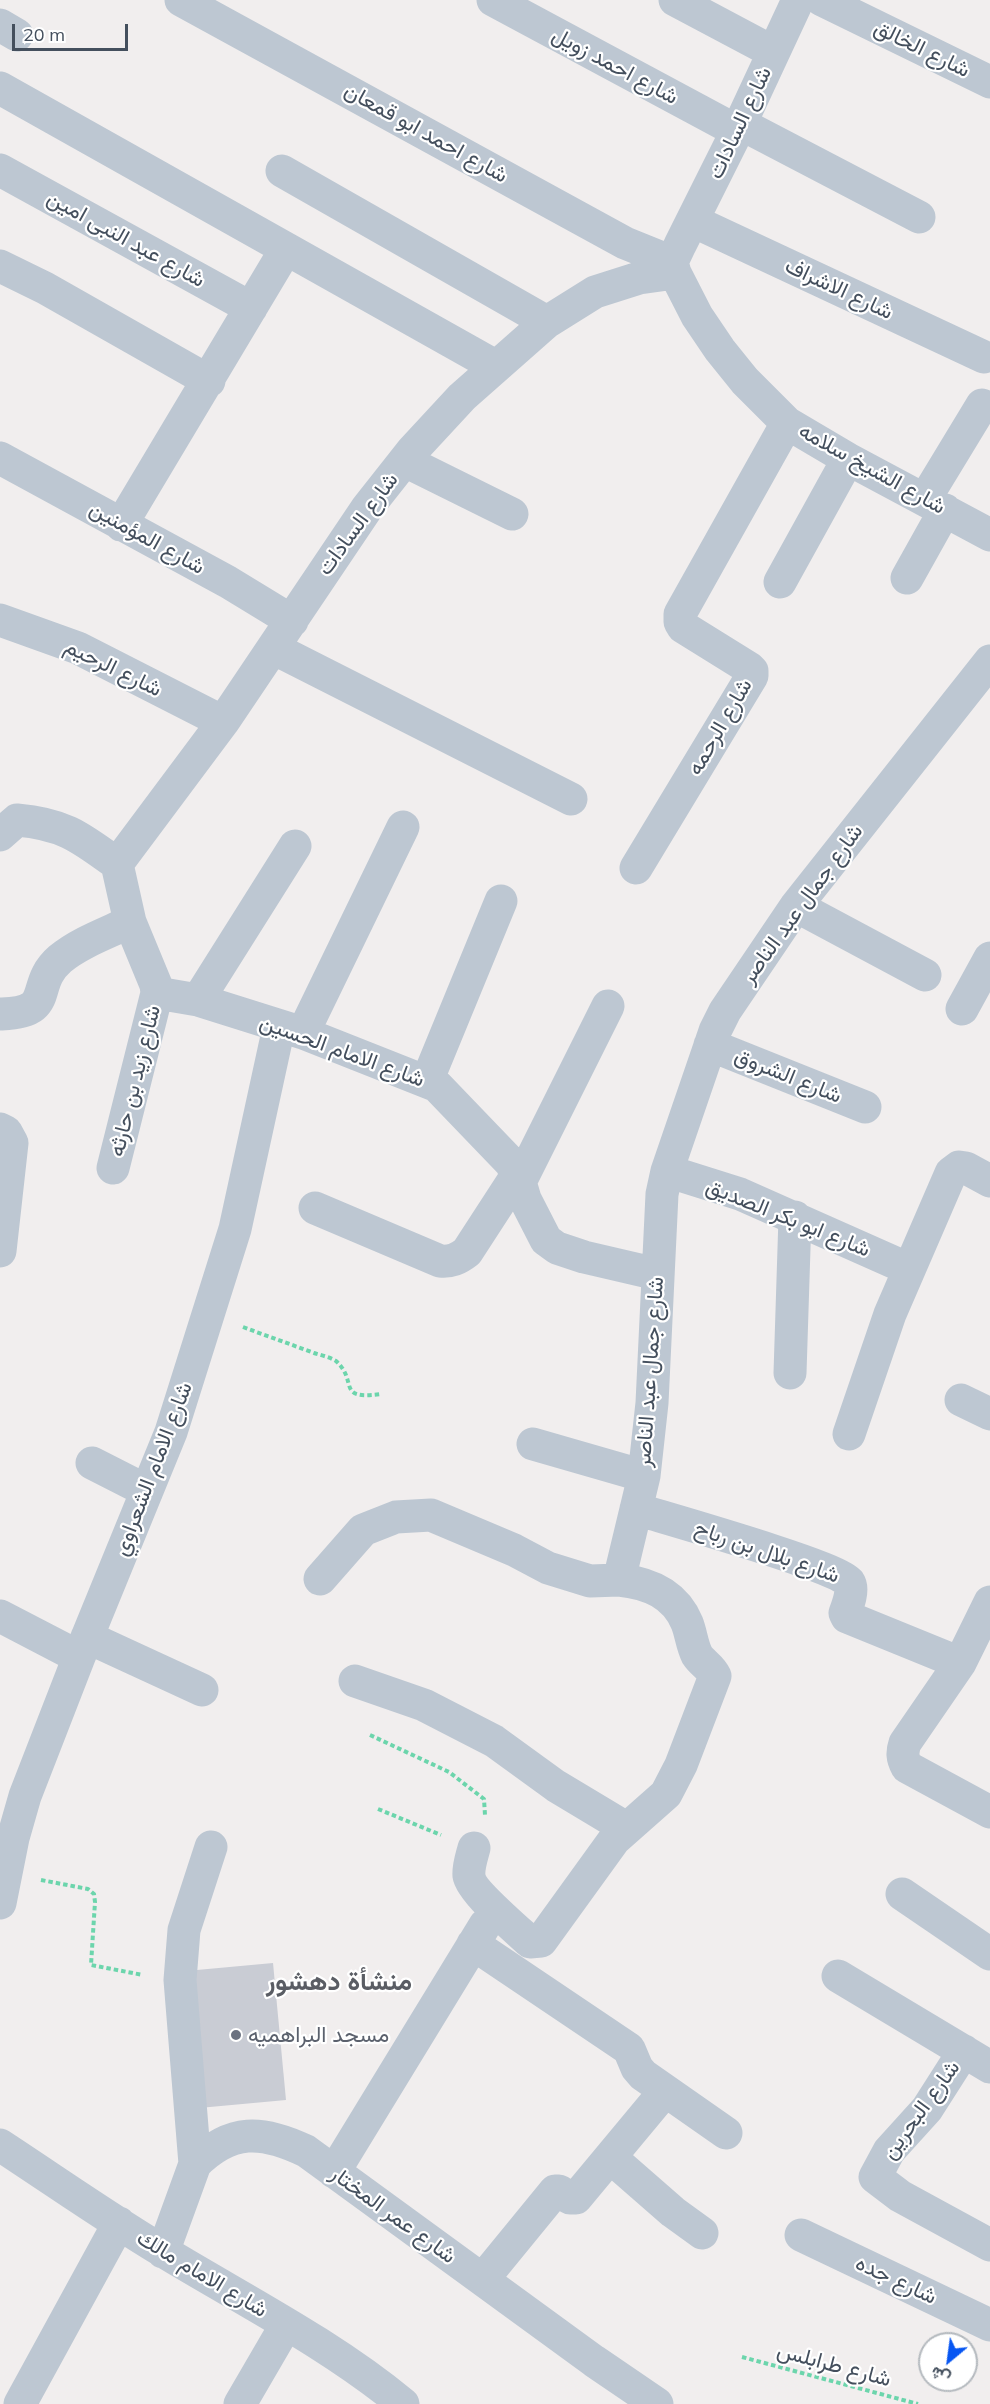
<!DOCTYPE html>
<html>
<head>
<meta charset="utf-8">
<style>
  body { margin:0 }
  #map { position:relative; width:990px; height:2404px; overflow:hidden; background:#f1eeee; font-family:Mulish,Vazirmatn,sans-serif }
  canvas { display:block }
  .north { position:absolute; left:918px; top:2332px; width:60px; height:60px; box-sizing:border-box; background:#fff; border:2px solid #b4b9be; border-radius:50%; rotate:209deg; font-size:16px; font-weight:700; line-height:24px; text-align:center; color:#444f5d }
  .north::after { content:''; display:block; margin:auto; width:21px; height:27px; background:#0756f2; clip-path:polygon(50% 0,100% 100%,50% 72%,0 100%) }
  .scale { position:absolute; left:12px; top:24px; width:116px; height:27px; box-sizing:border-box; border:3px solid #444f5d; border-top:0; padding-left:8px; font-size:18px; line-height:21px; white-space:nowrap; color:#444f5d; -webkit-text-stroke:4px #fff; paint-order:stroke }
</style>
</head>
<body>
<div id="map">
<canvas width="990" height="2404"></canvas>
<div class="north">ش</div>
<div class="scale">20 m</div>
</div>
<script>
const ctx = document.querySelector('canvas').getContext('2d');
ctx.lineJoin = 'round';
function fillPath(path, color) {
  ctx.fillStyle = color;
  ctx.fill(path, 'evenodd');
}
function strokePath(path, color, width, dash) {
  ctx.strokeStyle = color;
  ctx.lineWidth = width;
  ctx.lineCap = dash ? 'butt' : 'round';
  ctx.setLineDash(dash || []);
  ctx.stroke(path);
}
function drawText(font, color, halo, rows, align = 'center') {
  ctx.font = font + ' Mulish,Vazirmatn,sans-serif';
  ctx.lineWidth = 4.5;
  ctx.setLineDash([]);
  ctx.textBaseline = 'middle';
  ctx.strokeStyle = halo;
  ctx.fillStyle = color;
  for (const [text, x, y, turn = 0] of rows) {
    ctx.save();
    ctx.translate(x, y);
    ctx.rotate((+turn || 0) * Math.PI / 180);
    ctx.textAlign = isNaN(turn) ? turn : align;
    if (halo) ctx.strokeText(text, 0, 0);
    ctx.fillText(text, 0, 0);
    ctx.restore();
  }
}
fillPath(new Path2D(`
  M273,1963L286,2100L199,2108L186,1971Z`), '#c9ccd4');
strokePath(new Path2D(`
  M243,1327C267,1336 290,1344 314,1353C320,1355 330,1357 336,1361C359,1382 335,1400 381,1394
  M370,1735L449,1772L484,1799L485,1815
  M378,1809L441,1835
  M41,1880L88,1889L94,1894L95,1902L91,1965L143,1975
  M742,2357L918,2404`), '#6cd5ac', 4, [4.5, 3]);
strokePath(new Path2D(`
  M181,0L625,243L672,262
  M493,0L737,131
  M675,0L773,52
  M798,0L737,131L680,245L672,262L675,273L697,316L720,350L745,381L787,423L848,459L990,535
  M822,0L990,82
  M0,25L17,35
  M0,88L495,366
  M741,124L919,217
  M0,170L251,308
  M282,171L547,322
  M693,221L984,357
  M0,266L45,288L209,381
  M0,458L228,582L292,621
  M405,461L512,514
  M925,499L982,405
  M121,525L286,249
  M907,578L945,510
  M780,582L848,459
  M0,620L78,648L223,722
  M273,648L571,799
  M0,835L17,820C64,824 80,837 117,864L130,922L156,985L157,993L113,1168
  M117,864L223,722L367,508L412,451L462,397L547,322L595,292L639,278L675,273
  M636,868L752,676V671L749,668L683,627L680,622V614L787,423
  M796,906L925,975
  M157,993L198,1000L303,1033L437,1086L511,1163L520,1182L525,1199L546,1240L557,1248L584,1257L657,1274
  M198,1000L295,846
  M962,1009L990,958
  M2,1014C57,1012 29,986 60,959C79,943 107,933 130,922
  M303,1033L403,827
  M710,1045L865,1107
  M427,1081L501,901
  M0,1129L6,1132L12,1143L0,1251
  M667,1171L740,1194L909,1269
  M520,1182L608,1006
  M315,1208L440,1261C451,1262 458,1259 467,1252L517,1175
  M790,1373L795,1217
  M961,1400L990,1414
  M849,1434L890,1314L951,1173L959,1167L966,1168L990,1181
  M533,1444L644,1476
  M92,1463L147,1491
  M636,1509C665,1518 839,1567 849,1582C854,1589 848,1605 845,1613L847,1617L960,1663
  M320,1579L363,1530L396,1517L431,1515L514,1550L548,1568L590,1581L619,1580
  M990,1602L960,1663L905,1743C902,1752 902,1758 907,1767L990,1812
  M0,1616L79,1657
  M87,1637L202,1690
  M355,1681L424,1705L494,1741L556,1786L626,1828
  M474,1848C472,1856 468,1867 469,1876C471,1891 517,1930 530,1942L541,1941L614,1840L666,1794L681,1765L715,1676C711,1667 702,1663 697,1655C692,1645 691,1633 687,1623C675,1594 649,1583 619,1580L644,1476L652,1403L662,1194L667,1171L715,1031L725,1011L796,906L990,661
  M902,1894L990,1954
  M0,1903L13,1838L25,1796L79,1657L171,1432L235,1229L279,1027
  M473,1944L629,2049L637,2068L643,2075L726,2133
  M838,1976L990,2067
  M964,2051L927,2109L889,2151L875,2177L900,2196L990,2245
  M0,2145C58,2183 116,2224 176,2259C253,2305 334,2347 403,2404
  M610,2157L673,2212L702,2233
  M195,2164L180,1980L184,1930L211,1847
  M334,2172L485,1925
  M801,2235L990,2325
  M163,2252L195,2164C231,2128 262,2130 306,2151L594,2361L657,2404
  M483,2279L555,2191H559L570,2198H576L665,2091
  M20,2404L119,2223
  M240,2404L286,2325`), '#bdc7d2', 33);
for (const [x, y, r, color] of [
  [236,2035,6,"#6b7280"]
]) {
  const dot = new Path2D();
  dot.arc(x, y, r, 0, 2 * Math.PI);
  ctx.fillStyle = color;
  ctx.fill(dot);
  strokePath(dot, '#fff', 2);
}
drawText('22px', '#444f5d', '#fff', [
  ["شارع الخالق",922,49,26],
  ["شارع احمد زويل",615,66,28],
  ["شارع السادات",740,123,-65],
  ["شارع احمد ابو قمعان",426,133,29],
  ["شارع عبد النبى امين",126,239,29],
  ["شارع الاشراف",839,289,25],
  ["شارع الشيخ سلامه",872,469,29],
  ["شارع السادات",358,524,-54],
  ["شارع المؤمنين",147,538,29],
  ["شارع الرحيم",113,668,26],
  ["شارع الرحمه",720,727,-60],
  ["شارع جمال عبد الناصر",802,904,-54],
  ["شارع الامام الحسين",342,1051,20],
  ["شارع الشروق",788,1076,22],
  ["شارع زيد بن حارثه",135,1081,-76],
  ["شارع ابو بكر الصديق",788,1218,22],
  ["شارع جمال عبد الناصر",650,1372,-86],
  ["شارع الامام الشعراوي",153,1469,-69],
  ["شارع بلال بن رباح",767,1552,19],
  ["شارع البحرين",921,2110,-54],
  ["شارع عمر المختار",393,2215,36],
  ["شارع الامام مالك",202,2274,31],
  ["شارع جده",896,2280,25],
  ["شارع طرابلس",834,2365,15]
]);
drawText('22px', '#5b616d', '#fff', [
  ["مسجد البراهميه",248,2035]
], 'left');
drawText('bold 26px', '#5a5d64', '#fff', [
  ["منشأة دهشور",339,1982]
]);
</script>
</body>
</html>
